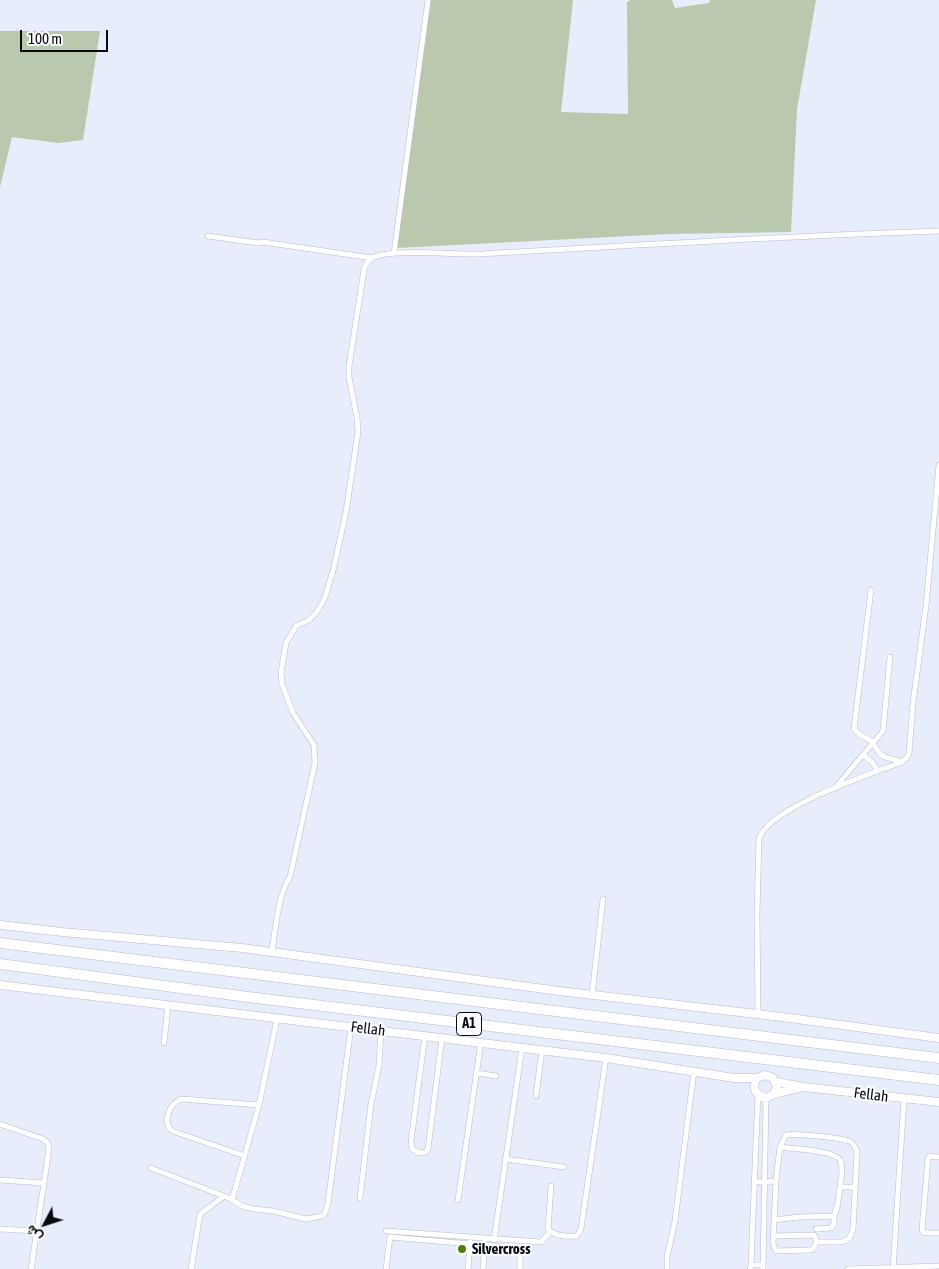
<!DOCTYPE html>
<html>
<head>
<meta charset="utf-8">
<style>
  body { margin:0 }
  #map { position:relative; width:939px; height:1269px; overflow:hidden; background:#e8edfc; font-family:"Asap Condensed",Vazirmatn,sans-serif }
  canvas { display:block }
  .north { position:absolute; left:20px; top:1199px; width:50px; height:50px; -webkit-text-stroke:4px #f9fbfe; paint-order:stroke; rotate:230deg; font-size:14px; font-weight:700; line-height:20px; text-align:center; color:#090b11 }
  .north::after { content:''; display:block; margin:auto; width:18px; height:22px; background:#090b11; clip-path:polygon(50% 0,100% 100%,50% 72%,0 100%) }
  .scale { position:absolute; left:20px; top:30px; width:88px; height:22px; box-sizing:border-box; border:2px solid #090b11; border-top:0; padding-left:6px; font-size:15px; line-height:18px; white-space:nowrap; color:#090b11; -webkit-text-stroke:4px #f9fbfe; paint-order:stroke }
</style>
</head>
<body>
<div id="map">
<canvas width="939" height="1269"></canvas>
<div class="north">ش</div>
<div class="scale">100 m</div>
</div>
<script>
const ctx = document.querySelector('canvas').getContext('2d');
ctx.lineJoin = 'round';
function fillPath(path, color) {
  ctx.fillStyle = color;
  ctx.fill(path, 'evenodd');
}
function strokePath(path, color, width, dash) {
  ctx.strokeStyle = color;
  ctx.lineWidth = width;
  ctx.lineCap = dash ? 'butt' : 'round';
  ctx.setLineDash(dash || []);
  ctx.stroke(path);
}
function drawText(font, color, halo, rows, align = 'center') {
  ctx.font = font + ' "Asap Condensed",sans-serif';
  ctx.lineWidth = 4.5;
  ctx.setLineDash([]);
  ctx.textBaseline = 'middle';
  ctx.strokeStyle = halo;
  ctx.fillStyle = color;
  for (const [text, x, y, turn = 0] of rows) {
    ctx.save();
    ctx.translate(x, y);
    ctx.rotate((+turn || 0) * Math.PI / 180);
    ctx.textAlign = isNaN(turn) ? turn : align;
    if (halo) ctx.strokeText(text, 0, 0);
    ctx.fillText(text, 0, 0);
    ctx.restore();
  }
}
fillPath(new Path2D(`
  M431,0H573L561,112L628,114L627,2L631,0H672L675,8L709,3L710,0H816L797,109L791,232L668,234L397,248Z
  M0,31H100L83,140L58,143L12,137L0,187Z`), '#bac8ad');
const street = new Path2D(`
  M208,236L258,243L263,242L372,258
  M394,253L428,0
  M871,590L854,729L859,734L871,741L880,754L885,757L902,762
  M863,755L872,762L878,771
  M834,789L883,731L890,657
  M272,952C275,932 278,894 290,877L315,763L314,745L293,713L282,684L281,672L286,643L296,626L309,620L316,613L324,600L333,571L346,512L358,432L357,418L349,377V366L364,270C365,265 367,261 372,258C389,248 456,255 481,254C634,245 786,236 939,231
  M592,995L603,899
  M758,1014L757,914L759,838C772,806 869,775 902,762L907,757L909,753L913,703L926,606L939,465
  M425,1035L411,1141L412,1149L419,1153L426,1152L428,1149L442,1038
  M164,1043L168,1006
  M476,1073L496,1076
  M536,1096L542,1050
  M0,1124L43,1139L47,1142L49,1148L44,1183
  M780,1147C793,1149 834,1150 840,1160C844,1167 841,1180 840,1187
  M245,1156L172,1131C162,1122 169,1104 181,1099L259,1105
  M939,1157L930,1156L928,1158L922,1230L924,1233H939
  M505,1159L564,1167
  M151,1168L229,1198L242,1206L254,1209L273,1211L306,1219L322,1216L325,1213L328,1203L351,1027
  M0,1180L44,1183L31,1269
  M754,1182L776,1181L780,1147L786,1135C794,1133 845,1138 851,1142C855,1145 856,1148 857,1153L853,1229C851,1236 849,1241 841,1242H817L813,1249L810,1250L776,1251L773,1244L776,1181
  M551,1186L548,1229C554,1236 568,1237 577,1236L581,1229L606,1058
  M360,1198L371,1104L379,1066L381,1030
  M232,1200L259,1105L277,1019
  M458,1200L481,1042
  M774,1220L799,1217L834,1216L837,1208L840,1187H854
  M0,1229L36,1231
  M816,1229L831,1228L834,1224V1216
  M386,1231L541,1242L550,1232
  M773,1236L814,1235L817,1242
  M494,1240L522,1048
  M751,1265L758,1094
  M191,1269L200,1214L223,1197
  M386,1269L390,1237L517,1248L520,1251V1269
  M468,1269L470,1242
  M483,1269L485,1242
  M667,1269V1257L675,1221L694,1071
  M750,1269L751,1265H763
  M763,1269L766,1098
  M848,1269L939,1266
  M893,1269L904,1099`);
const secondary = new Path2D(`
  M0,925L62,932L242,948L559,991L782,1017L939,1038
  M0,985L606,1058L734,1078H757
  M776,1082L804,1087L939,1102
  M774,1094L777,1086L773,1078L765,1075L757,1078C752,1086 754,1092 762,1097L766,1098L774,1094L799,1088`);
const highway = new Path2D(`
  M0,943L939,1058
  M0,964L248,997L939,1080`);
strokePath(street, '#b6bdce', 6);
strokePath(secondary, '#b6bdce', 9);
strokePath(highway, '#b6bdce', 11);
strokePath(street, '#fff', 5);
strokePath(secondary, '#fff', 8);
strokePath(highway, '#fff', 10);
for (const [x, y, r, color] of [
  [462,1249,5,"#527e03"]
]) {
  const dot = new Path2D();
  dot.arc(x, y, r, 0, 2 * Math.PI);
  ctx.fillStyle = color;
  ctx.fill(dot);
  strokePath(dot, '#f9fbfe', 2);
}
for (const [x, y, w] of [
  [469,1024,25]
]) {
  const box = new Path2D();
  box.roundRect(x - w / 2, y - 11.5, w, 23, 4);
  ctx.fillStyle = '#f9fbfe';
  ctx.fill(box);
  strokePath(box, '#090b11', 1);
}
drawText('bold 14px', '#090b11', null, [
  ["A1",469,1024]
]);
drawText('15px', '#090b11', '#f9fbfe', [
  ["Fellah",368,1029,7],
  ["Fellah",871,1095,7]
]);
drawText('bold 15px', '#090b11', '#f9fbfe', [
  ["Silvercross",472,1249]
], 'left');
</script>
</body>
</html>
